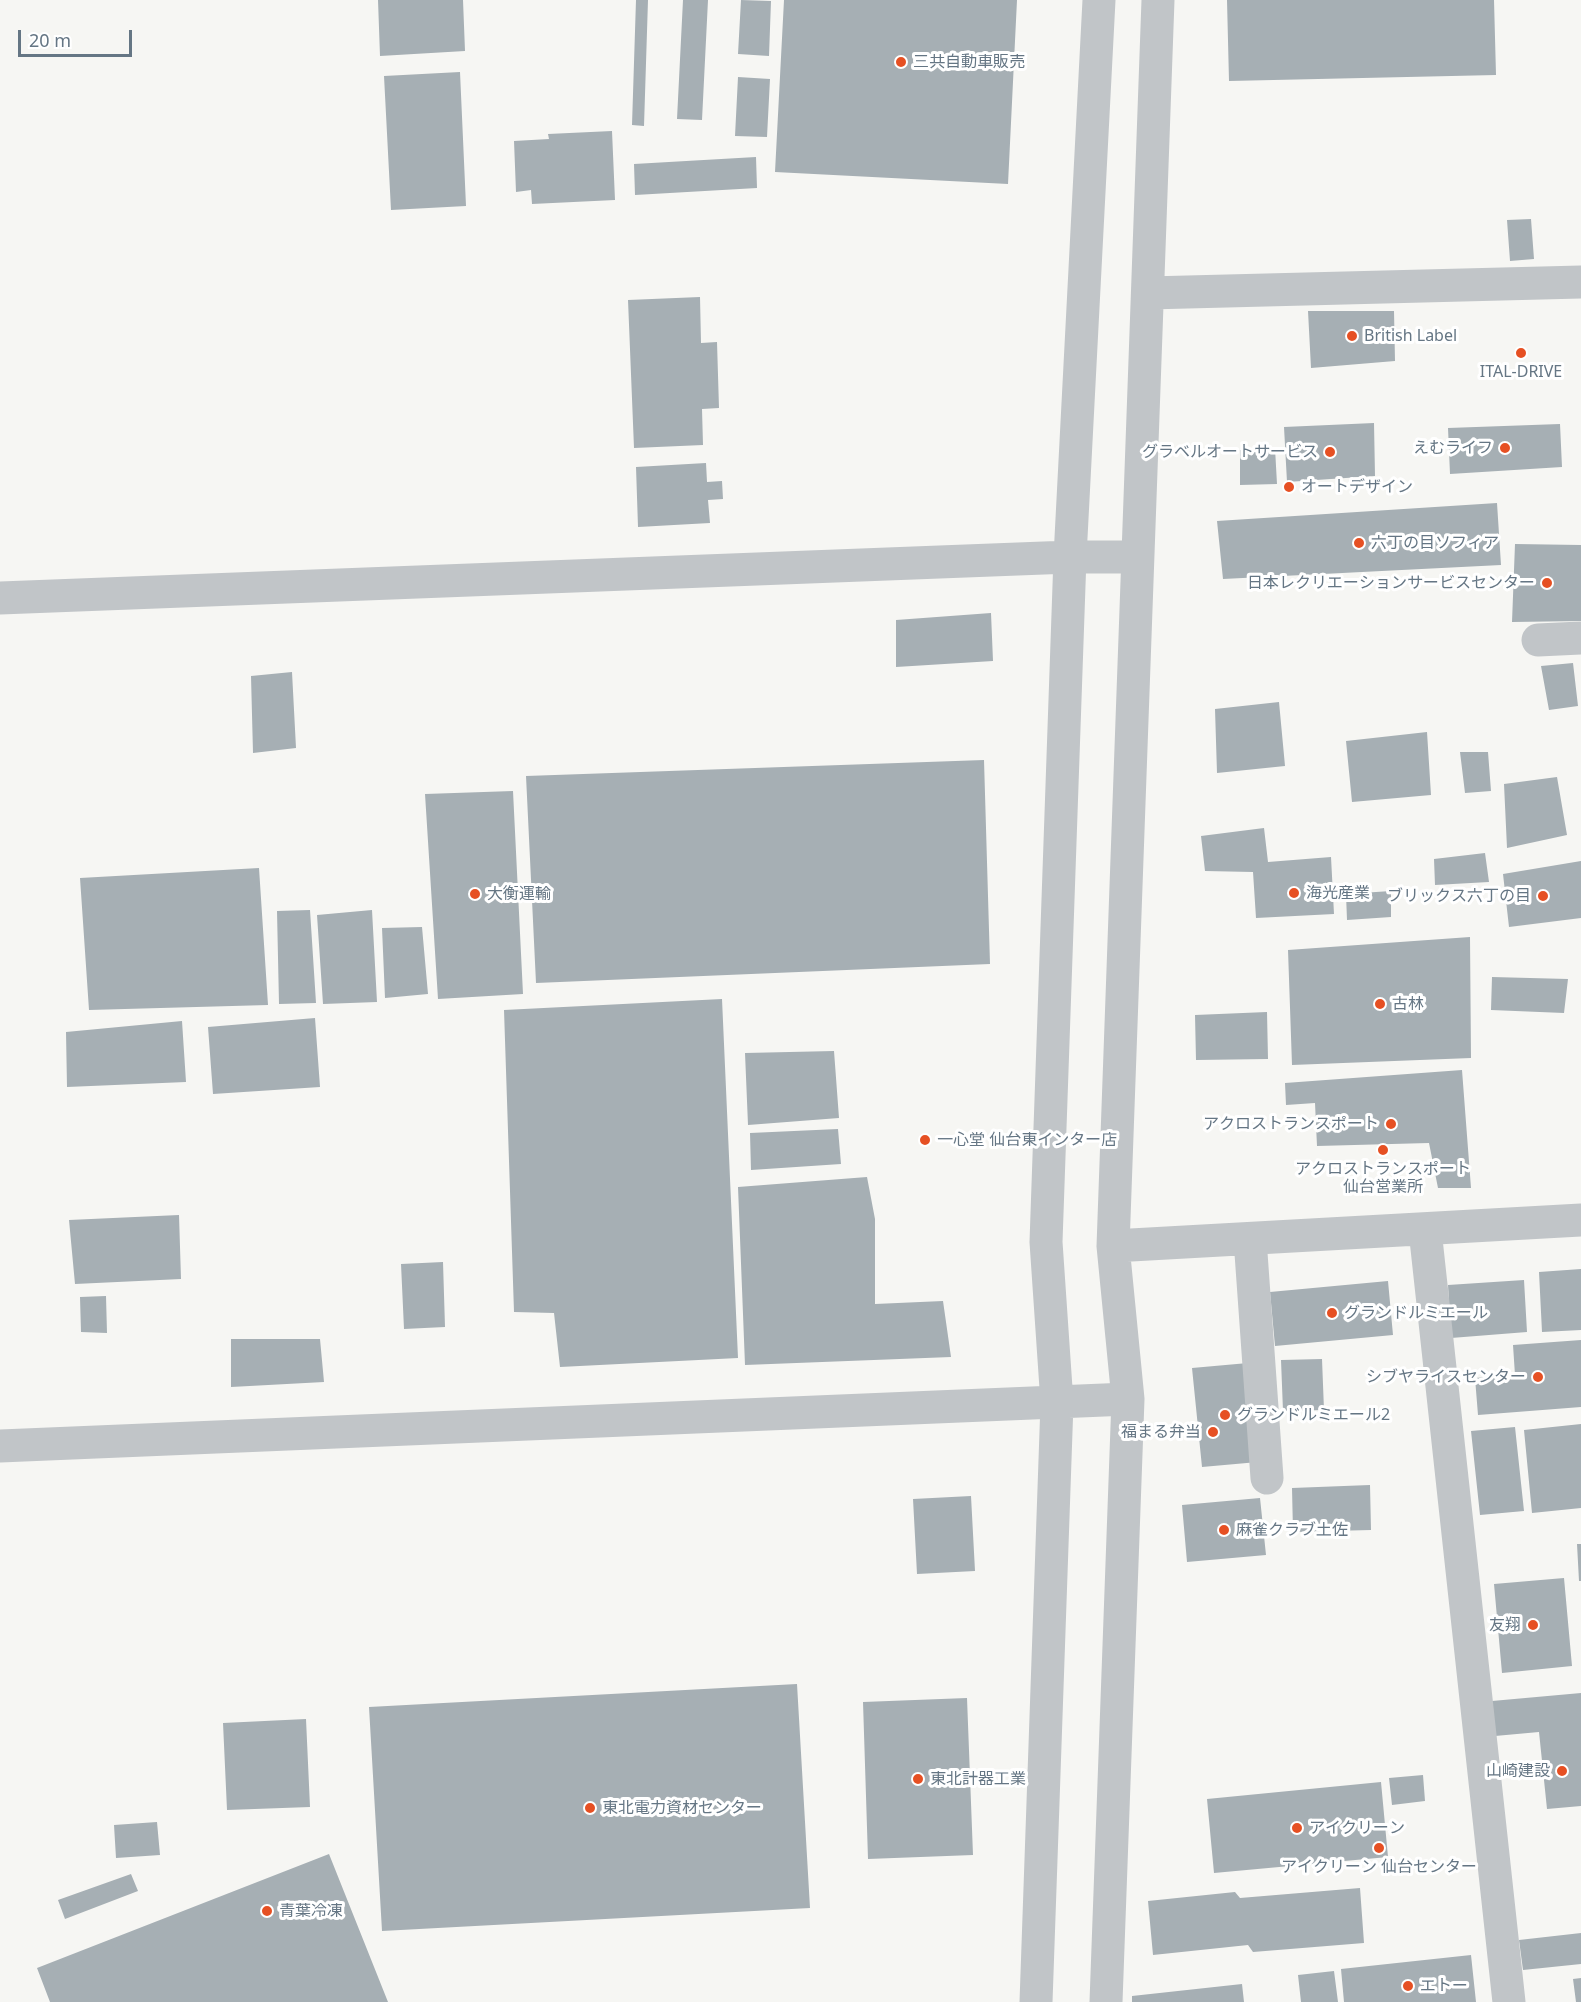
<!DOCTYPE html>
<html>
<head>
<meta charset="utf-8">
<style>
  body { margin:0 }
  #map { position:relative; width:1581px; height:2002px; overflow:hidden; background:#f6f6f3; font-family:"Noto Sans",sans-serif }
  canvas { display:block }
  .scale { position:absolute; left:18px; top:30px; width:114px; height:27px; box-sizing:border-box; border:3px solid #657684; border-top:0; padding-left:8px; font-size:18px; line-height:21px; white-space:nowrap; color:#657684; -webkit-text-stroke:4px #fff; paint-order:stroke }
</style>
</head>
<body>
<div id="map">
<canvas width="1581" height="2002"></canvas>
<div class="scale">20 m</div>
</div>
<script>
const ctx = document.querySelector('canvas').getContext('2d');
ctx.lineJoin = 'round';
function fillPath(path, color) {
  ctx.fillStyle = color;
  ctx.fill(path, 'evenodd');
}
function strokePath(path, color, width, dash) {
  ctx.strokeStyle = color;
  ctx.lineWidth = width;
  ctx.lineCap = dash ? 'butt' : 'round';
  ctx.setLineDash(dash || []);
  ctx.stroke(path);
}
function drawText(font, color, halo, rows, align = 'center') {
  ctx.font = font + ' "Noto Sans","Noto Sans JP",sans-serif';
  ctx.lineWidth = 6;
  ctx.setLineDash([]);
  ctx.textBaseline = 'middle';
  ctx.strokeStyle = halo;
  ctx.fillStyle = color;
  for (const [text, x, y, turn = 0] of rows) {
    ctx.save();
    ctx.translate(x, y);
    ctx.rotate((+turn || 0) * Math.PI / 180);
    ctx.textAlign = isNaN(turn) ? turn : align;
    if (halo) ctx.strokeText(text, 0, 0);
    ctx.fillText(text, 0, 0);
    ctx.restore();
  }
}
fillPath(new Path2D(`
  M378,0H463L465,51L380,56Z
  M636,0H648L644,126L632,125Z
  M683,0H708L702,120L677,119Z
  M741,0L771,1L769,56L738,54Z
  M784,0H1017L1008,184L775,172Z
  M1227,0H1494L1496,75L1229,81Z
  M460,72L466,206L391,210L384,76Z
  M738,77L770,79L767,137L735,136Z
  M612,131L615,200L532,204L531,190L516,192L514,141L549,139L548,134Z
  M756,157L757,188L635,195L634,164Z
  M1531,219L1534,259L1510,261L1507,220Z
  M700,297L701,343L717,342L719,408L702,409L703,445L634,448L628,300Z
  M1308,311H1394L1395,361L1311,368Z
  M1374,423L1375,476L1287,482L1284,427Z
  M1560,424L1562,467L1450,474L1448,428Z
  M1275,448L1277,484L1240,485V450Z
  M706,463L707,482L722,481L723,499L708,500L710,523L638,527L636,467Z
  M1497,503L1501,565L1223,579L1217,521Z
  M1515,544L1581,545V621L1512,622Z
  M991,613L993,661L896,667V620Z
  M1573,663L1578,706L1549,710L1541,666Z
  M292,672L296,748L253,753L251,676Z
  M1279,702L1285,766L1217,773L1215,709Z
  M1427,732L1431,795L1352,802L1346,741Z
  M1460,752H1488L1491,791L1465,793Z
  M984,760L990,964L536,983L526,776Z
  M1557,777L1567,835L1507,848L1504,784Z
  M513,791L523,994L438,999L425,794Z
  M1264,828L1268,862L1331,857L1334,914L1256,918L1253,872L1205,871L1201,836Z
  M1485,853L1489,882L1435,885L1434,859Z
  M1581,861V918L1509,927L1503,874Z
  M259,868L268,1005L89,1010L80,878Z
  M1391,891V917L1347,920L1346,894Z
  M310,910L316,1003L279,1004L277,911Z
  M372,910L377,1002L323,1004L317,915Z
  M422,927L428,994L385,998L382,928Z
  M1470,937L1471,1058L1292,1065L1288,950Z
  M1492,977L1568,979L1564,1013L1491,1010Z
  M722,999L738,1358L560,1367L554,1313L514,1312L504,1010Z
  M1267,1012L1268,1059L1196,1060L1195,1015Z
  M315,1018L320,1087L213,1094L208,1027Z
  M182,1021L186,1082L67,1087L66,1032Z
  M834,1051L839,1118L748,1125L745,1053Z
  M1462,1070L1471,1188H1438L1429,1143L1317,1146L1315,1103L1286,1105L1285,1083Z
  M838,1129L841,1164L751,1170L750,1133Z
  M867,1177L875,1219V1304L943,1301L951,1357L745,1365L738,1187Z
  M179,1215L181,1279L75,1284L69,1220Z
  M443,1262L445,1327L404,1329L401,1264Z
  M1581,1269V1330L1542,1332L1539,1272Z
  M1524,1280L1527,1332L1451,1338L1448,1285Z
  M1388,1281L1393,1335L1275,1346L1270,1292Z
  M106,1296L107,1333L81,1332L80,1297Z
  M231,1339H320L324,1382L231,1387Z
  M1581,1340V1407L1478,1415L1475,1378L1515,1375L1513,1345Z
  M1322,1359L1324,1410L1283,1411L1281,1360Z
  M1248,1363L1258,1462L1202,1467L1192,1368Z
  M1581,1424V1508L1532,1513L1524,1430Z
  M1515,1427L1524,1511L1480,1515L1471,1431Z
  M1370,1485L1371,1530L1293,1532L1292,1488Z
  M971,1496L975,1571L917,1574L913,1499Z
  M1260,1498L1266,1555L1187,1562L1182,1505Z
  M1577,1544H1581V1581H1579Z
  M1564,1578L1572,1666L1502,1673L1494,1584Z
  M797,1684L810,1908L382,1931L369,1707Z
  M1581,1693V1806L1547,1809L1539,1732L1495,1736L1492,1701Z
  M967,1698L973,1855L868,1859L863,1702Z
  M306,1719L310,1807L227,1810L223,1723Z
  M1423,1775L1425,1801L1392,1805L1389,1778Z
  M1381,1782L1388,1857L1214,1873L1207,1799Z
  M157,1822L160,1855L116,1858L114,1825Z
  M329,1854L388,2002H50L37,1968Z
  M131,1874L138,1891L65,1919L58,1900Z
  M1360,1888L1364,1943L1253,1952L1248,1945L1153,1955L1148,1901L1235,1892L1240,1898Z
  M1581,1933V1964L1523,1970L1519,1940Z
  M1471,1955L1476,2002H1344L1341,1969Z
  M1334,1971L1338,2002H1301L1298,1975Z
  M1581,1978V2002H1576L1573,1979Z
  M1242,1984L1244,2002H1132V1996Z`), '#a6afb4');
strokePath(new Path2D(`
  M1148,293L1581,282
  M0,598L1070,557H1137
  M1538,640L1581,638
  M1425,1230L1509,2002
  M1250,1239L1267,1478
  M1113,1246L1581,1220
  M0,1446L1128,1399
  M1036,2002L1057,1403L1046,1242L1070,557L1099,0
  M1106,2002L1128,1399L1113,1246L1158,0`), '#c1c5c8', 33);
for (const [x, y, r, color] of [
  [901,62,6,"#e65023"],
  [1352,336,6,"#e65023"],
  [1521,353,6,"#e65023"],
  [1505,448,6,"#e65023"],
  [1330,452,6,"#e65023"],
  [1289,487,6,"#e65023"],
  [1359,543,6,"#e65023"],
  [1547,583,6,"#e65023"],
  [1294,893,6,"#e65023"],
  [475,894,6,"#e65023"],
  [1543,896,6,"#e65023"],
  [1380,1004,6,"#e65023"],
  [1391,1124,6,"#e65023"],
  [925,1140,6,"#e65023"],
  [1383,1150,6,"#e65023"],
  [1332,1313,6,"#e65023"],
  [1538,1377,6,"#e65023"],
  [1225,1415,6,"#e65023"],
  [1213,1432,6,"#e65023"],
  [1224,1530,6,"#e65023"],
  [1533,1625,6,"#e65023"],
  [1562,1771,6,"#e65023"],
  [918,1779,6,"#e65023"],
  [590,1808,6,"#e65023"],
  [1297,1828,6,"#e65023"],
  [1379,1848,6,"#e65023"],
  [267,1911,6,"#e65023"],
  [1408,1986,6,"#e65023"]
]) {
  const dot = new Path2D();
  dot.arc(x, y, r, 0, 2 * Math.PI);
  ctx.fillStyle = color;
  ctx.fill(dot);
  strokePath(dot, '#fff', 2);
}
drawText('16px', '#657684', '#fff', [
  ["三共自動車販売",913,62],
  ["British Label",1364,336],
  ["ITAL-DRIVE",1521,372,"center"],
  ["えむライフ",1493,448,"right"],
  ["グラベルオートサービス",1318,452,"right"],
  ["オートデザイン",1301,487],
  ["六丁の目ソフィア",1371,543],
  ["日本レクリエーションサービスセンター",1535,583,"right"],
  ["海光産業",1306,893],
  ["大衡運輸",487,894],
  ["ブリックス六丁の目",1531,896,"right"],
  ["古林",1392,1004],
  ["アクロストランスポート",1379,1124,"right"],
  ["一心堂 仙台東インター店",937,1140],
  ["アクロストランスポート",1383,1169,"center"],
  ["仙台営業所",1383,1187,"center"],
  ["グランドルミエール",1344,1313],
  ["シブヤライスセンター",1526,1377,"right"],
  ["グランドルミエール2",1237,1415],
  ["福まる弁当",1201,1432,"right"],
  ["麻雀クラブ土佐",1236,1530],
  ["友翔",1521,1625,"right"],
  ["山崎建設",1550,1771,"right"],
  ["東北計器工業",930,1779],
  ["東北電力資材センター",602,1808],
  ["アイクリーン",1309,1828],
  ["アイクリーン 仙台センター",1379,1867,"center"],
  ["青葉冷凍",279,1911],
  ["エトー",1420,1986]
], 'left');
</script>
</body>
</html>
